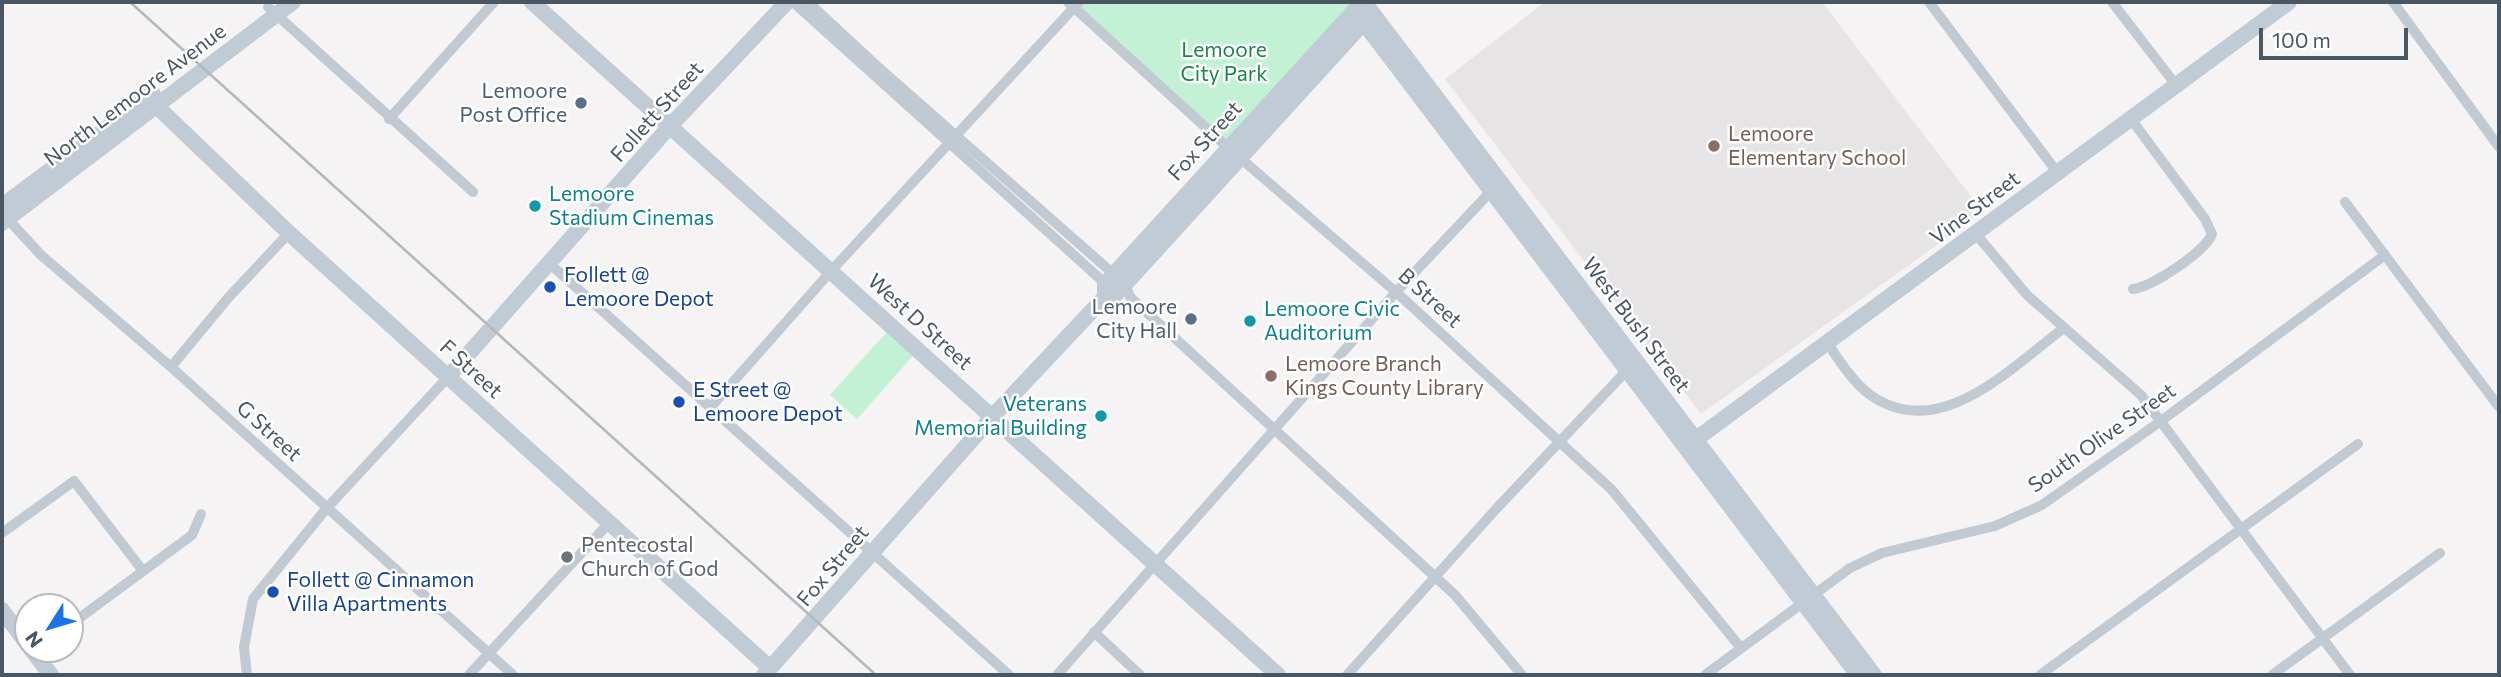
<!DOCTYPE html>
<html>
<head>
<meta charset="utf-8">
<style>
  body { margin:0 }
  #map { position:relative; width:2501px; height:677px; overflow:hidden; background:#f5f3f3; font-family:Commissioner,sans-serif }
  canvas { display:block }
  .frame { position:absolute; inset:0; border:4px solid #4a5661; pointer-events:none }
  .north { position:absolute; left:14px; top:593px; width:70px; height:70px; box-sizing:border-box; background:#fff; border:2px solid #b7bbc0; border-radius:50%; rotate:233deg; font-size:19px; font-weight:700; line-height:28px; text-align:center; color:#4a5661 }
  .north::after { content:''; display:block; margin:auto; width:24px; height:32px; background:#1a73e8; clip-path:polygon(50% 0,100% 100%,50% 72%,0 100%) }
  .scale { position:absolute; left:2259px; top:28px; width:149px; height:32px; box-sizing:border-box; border:4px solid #4a5661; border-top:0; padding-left:9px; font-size:21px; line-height:24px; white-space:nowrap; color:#4a5661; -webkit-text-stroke:5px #fff; paint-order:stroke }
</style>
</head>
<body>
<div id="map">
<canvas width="2501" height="677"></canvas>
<div class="frame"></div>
<div class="north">N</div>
<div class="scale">100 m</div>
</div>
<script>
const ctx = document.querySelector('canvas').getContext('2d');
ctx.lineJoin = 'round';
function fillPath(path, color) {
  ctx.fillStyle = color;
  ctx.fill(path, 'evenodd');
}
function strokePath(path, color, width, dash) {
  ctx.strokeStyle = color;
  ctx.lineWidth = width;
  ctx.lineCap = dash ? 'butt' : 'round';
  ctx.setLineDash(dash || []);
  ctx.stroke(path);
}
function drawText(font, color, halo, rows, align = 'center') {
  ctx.font = font + ' Commissioner,sans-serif';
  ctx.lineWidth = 5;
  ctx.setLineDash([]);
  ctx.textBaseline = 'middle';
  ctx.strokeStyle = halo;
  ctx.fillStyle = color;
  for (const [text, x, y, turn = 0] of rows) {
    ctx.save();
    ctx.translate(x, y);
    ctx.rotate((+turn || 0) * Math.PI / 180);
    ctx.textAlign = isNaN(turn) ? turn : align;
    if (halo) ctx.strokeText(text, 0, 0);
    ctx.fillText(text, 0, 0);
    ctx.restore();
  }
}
fillPath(new Path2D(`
  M1545,2H1822L1983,212L1701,414L1445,79Z`), '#e6e4e5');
fillPath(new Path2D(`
  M1079,2H1348L1355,10L1227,147L1074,7Z
  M892,326L919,349L857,419L830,395Z`), '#c3f1d5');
strokePath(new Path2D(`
  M793,2L1108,286
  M808,2L878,67L1125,284L1130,297L1455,595L1522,675
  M1068,2L1225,145L1396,292L1612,490L1741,648
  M1929,2L2057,172
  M2112,2L2176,85
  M2393,2L2499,147
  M268,7L473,192
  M389,119L494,2
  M2131,119L2205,219L2212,234C2206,251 2152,287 2133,289
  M2345,202L2499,407
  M4,215L41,255L171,367L513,675
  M1976,234L2027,295L2141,395L2350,675
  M550,264L1009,675
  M1828,344C1840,361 1852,381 1869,394C1939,445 2011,367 2064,328
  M171,367L228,298L289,233
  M710,408L832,270L1079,2
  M2,533L74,481L143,571
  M70,625L192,535L201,514
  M1094,632L1140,675
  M247,675L244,647L253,599L326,509L448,377
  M469,675L608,524
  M1057,675L1396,292L1494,188
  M1347,675L1497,508L1630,367
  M1705,675L1850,568L1882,553L1995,526L2042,505L2161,421L2385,255
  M2040,675L2358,444
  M2272,675L2440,553`), '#c1cad2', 10);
strokePath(new Path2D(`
  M532,2L1278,675
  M1364,2L1874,675
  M1358,15L1858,675
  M147,97L289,233L770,668
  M2,206L153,94
  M2,223L293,2
  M448,377L671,125L787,2
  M1688,445L2289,2
  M2,610L28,645
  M31,649L51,675
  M764,675L992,417L1105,297L1116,294L1364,22L1368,8L1355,10L1105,284V297`), '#c1cbd6', 16);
strokePath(new Path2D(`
  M130,2L876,675`), '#b5b8bd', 2.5);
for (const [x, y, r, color] of [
  [581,103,7,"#5c6f8a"],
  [1714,146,7,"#8d6e63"],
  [535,206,7,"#0f9aa8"],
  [550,287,7,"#1a4fb4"],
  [1191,319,7,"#5c6f8a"],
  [1250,321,7,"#0f9aa8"],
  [1271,376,7,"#8d6e63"],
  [679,402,7,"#1a4fb4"],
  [1101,416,7,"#0f9aa8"],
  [567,557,7,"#6b7280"],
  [273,592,7,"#1a4fb4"]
]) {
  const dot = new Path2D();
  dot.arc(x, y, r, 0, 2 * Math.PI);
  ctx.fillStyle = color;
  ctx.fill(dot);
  strokePath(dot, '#fff', 2.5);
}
drawText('21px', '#17864f', '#fff', [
  ["Lemoore",1224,50],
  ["City Park",1224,74]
]);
drawText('21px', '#4e5e75', '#fff', [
  ["Lemoore",567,91],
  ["Post Office",567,115],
  ["Lemoore",1177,307],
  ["City Hall",1177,331]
], 'right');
drawText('21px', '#4a5661', '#fff', [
  ["North Lemoore Avenue",135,95,-37],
  ["Follett Street",657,112,-48],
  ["Fox Street",1205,141,-48],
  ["Vine Street",1975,208,-37],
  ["B Street",1430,298,42],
  ["West D Street",920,322,42],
  ["West Bush Street",1636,325,53],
  ["F Street",471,369,42],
  ["G Street",269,431,42],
  ["South Olive Street",2102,438,-35],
  ["Fox Street",833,566,-50]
]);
drawText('21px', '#785e54', '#fff', [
  ["Lemoore",1728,134],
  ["Elementary School",1728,158],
  ["Lemoore Branch",1285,364],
  ["Kings County Library",1285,388]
], 'left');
drawText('21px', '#0d838f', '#fff', [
  ["Lemoore",549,194],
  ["Stadium Cinemas",549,218],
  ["Lemoore Civic",1264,309],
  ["Auditorium",1264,333],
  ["Veterans",1087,404,"right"],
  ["Memorial Building",1087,428,"right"]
], 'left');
drawText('21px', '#164399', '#fff', [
  ["Follett @",564,275],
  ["Lemoore Depot",564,299],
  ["E Street @",693,390],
  ["Lemoore Depot",693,414],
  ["Follett @ Cinnamon",287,580],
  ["Villa Apartments",287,604]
], 'left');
drawText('21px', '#5b616d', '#fff', [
  ["Pentecostal",581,545],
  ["Church of God",581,569]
], 'left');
</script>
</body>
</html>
